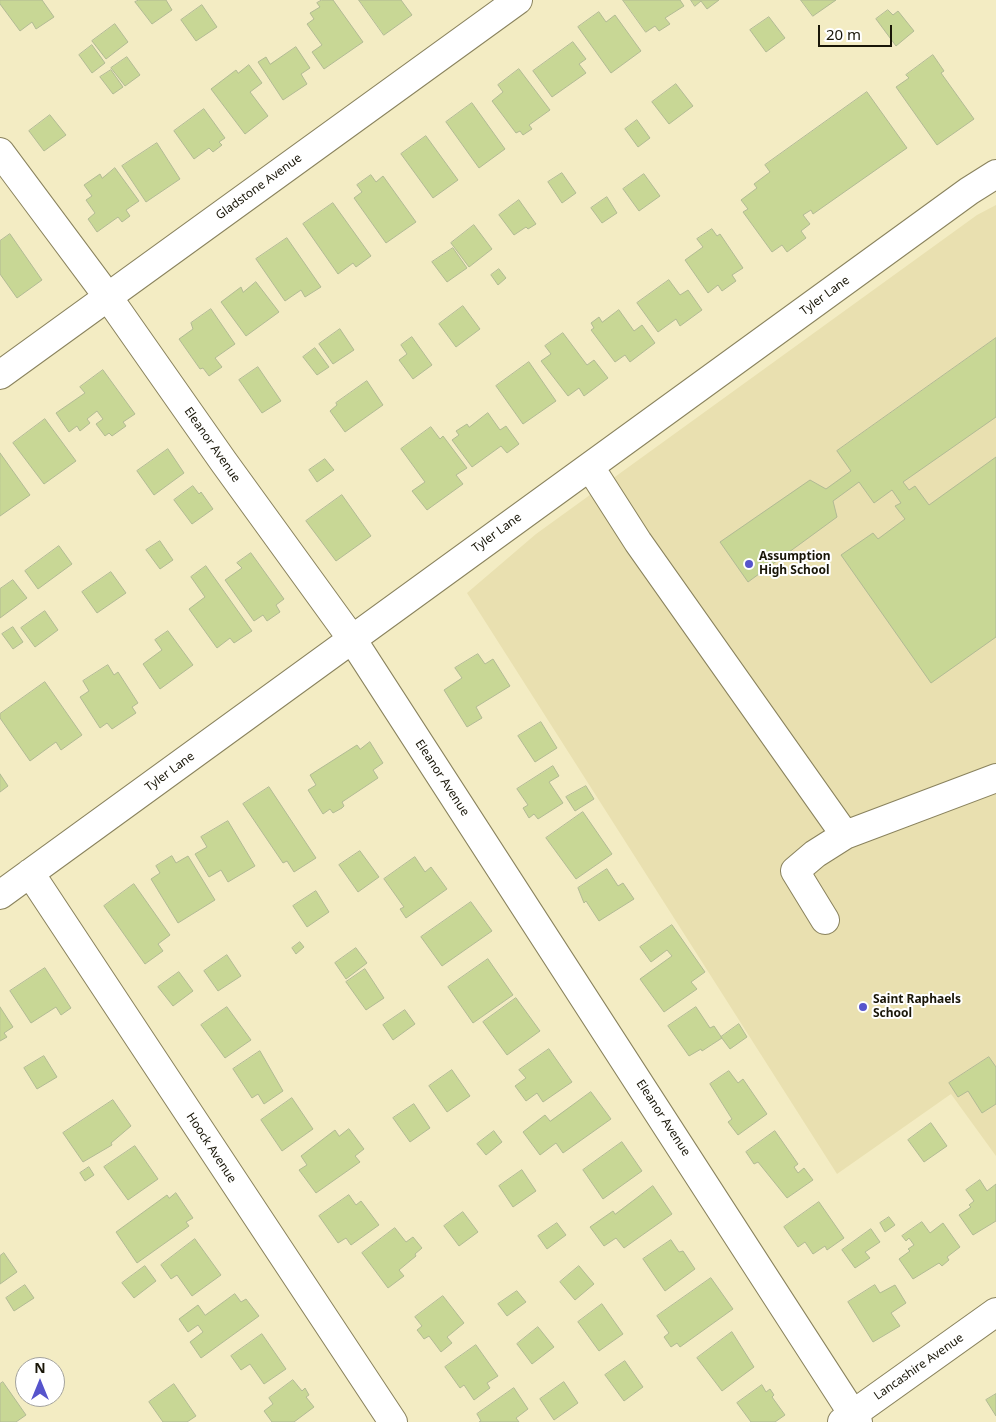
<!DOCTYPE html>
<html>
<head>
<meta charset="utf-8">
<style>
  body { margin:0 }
  #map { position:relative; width:996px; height:1422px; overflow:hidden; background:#f3ecc3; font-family:"Noto Sans",sans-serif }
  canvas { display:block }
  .north { position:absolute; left:15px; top:1357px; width:50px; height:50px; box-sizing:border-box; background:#fff; border:1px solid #a3a29c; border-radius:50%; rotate:0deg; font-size:14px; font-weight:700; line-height:20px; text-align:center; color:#191608 }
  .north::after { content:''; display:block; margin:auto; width:18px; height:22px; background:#5654cc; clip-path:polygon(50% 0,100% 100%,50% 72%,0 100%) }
  .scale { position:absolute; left:818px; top:25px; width:74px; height:22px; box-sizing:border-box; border:2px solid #191608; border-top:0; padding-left:6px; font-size:15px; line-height:18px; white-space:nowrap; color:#191608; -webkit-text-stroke:4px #fff; paint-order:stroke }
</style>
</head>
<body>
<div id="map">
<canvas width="996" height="1422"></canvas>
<div class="north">N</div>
<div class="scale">20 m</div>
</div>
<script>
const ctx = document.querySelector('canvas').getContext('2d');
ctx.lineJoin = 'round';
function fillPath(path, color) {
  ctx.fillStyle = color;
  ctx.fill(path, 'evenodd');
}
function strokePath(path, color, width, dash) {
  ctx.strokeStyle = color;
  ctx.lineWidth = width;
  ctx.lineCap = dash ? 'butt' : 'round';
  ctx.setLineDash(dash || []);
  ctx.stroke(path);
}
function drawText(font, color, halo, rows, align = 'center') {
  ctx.font = font + ' "Noto Sans",sans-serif';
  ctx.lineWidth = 4;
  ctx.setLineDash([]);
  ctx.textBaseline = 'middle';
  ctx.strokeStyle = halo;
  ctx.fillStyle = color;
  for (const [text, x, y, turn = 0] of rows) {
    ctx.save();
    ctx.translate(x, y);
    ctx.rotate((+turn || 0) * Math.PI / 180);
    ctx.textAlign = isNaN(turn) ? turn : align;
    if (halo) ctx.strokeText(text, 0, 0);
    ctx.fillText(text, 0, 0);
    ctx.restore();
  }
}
fillPath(new Path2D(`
  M996,205V1156L951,1094L837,1174L467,593L536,534L977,215Z`), '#e9e0b0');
const building = new Path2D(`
  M0,0H42L54,17L36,29L32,22L20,31L0,4Z
  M139,0H166L172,10L152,24L135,2Z
  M322,0H333L363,42L324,69L312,52L322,45L307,24L314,19L310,13L320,7L317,3Z
  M359,0H401L412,15L384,35Z
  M623,0H680L684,6L665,18L670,24L659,31L655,26L646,32Z
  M691,0H719L707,9L701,1L695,6Z
  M801,0H836L813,16Z
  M202,5L217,27L196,41L181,20Z
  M888,10L893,15L898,11L914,31L896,46L876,19Z
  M599,12L606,22L615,15L641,51L611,73L578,27Z
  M769,17L785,38L766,52L750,30Z
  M115,24L128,42L106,59L92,41Z
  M573,42L586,59L579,64L586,73L552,97L533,71Z
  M92,45L105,63L92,73L79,55Z
  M296,47L310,68L301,74L307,84L283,100L258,62L266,57L270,64Z
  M933,55L944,71L941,73L974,119L937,145L896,87L909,78L906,75Z
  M127,57L140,75L125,86L111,68Z
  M249,65L262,83L250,92L268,116L245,134L211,89L236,70L238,73Z
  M519,69L550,110L529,125L532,129L523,135L520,131L516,133L492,101L503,92L498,85Z
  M111,70L123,87L113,94L100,77Z
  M676,84L693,106L669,124L652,102Z
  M867,92L907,148L813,214L811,210L803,215L810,224L801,231L806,238L787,252L782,245L772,252L743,212L748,209L741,200L757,188L754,184L770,172L765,165Z
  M472,103L505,149L479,168L446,122Z
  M204,109L225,138L219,142L222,145L213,152L209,148L194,159L174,131Z
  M50,115L66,135L44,151L29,131Z
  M637,120L650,138L638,147L625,129Z
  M426,136L458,180L433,198L401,154Z
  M157,143L180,179L146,202L122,166Z
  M115,168L139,201L126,210L130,216L122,222L118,217L97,232L88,219L95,213L86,200L92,196L84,185L100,174L102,178Z
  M562,173L576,193L562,203L548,182Z
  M644,174L660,196L639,211L623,189Z
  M371,175L376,182L383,176L416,222L386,243L354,198L362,192L357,185Z
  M607,197L617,213L602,223L591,208Z
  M519,200L536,224L528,229L526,227L514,235L499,215Z
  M333,203L371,256L356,267L353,263L338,274L303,224Z
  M474,225L492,249L469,267L451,243Z
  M712,229L717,236L720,234L743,268L732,275L736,281L722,291L718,285L708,293L685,260L703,247L697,239Z
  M10,234L42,280L17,298L0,274V241Z
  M287,238L321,287L305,297L301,290L285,301L256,259Z
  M453,248L467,268L447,282L432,262Z
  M499,269L506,278L498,285L491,275Z
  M669,280L680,295L688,290L702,310L680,326L676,319L658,332L637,303Z
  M256,282L279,312L246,336L221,302L241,287L243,292Z
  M463,306L480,329L456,347L439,324Z
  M211,309L235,344L215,358L222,367L209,376L203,368L200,369L179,339L193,329L191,323Z
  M619,310L634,331L642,325L655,343L630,362L625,355L615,362L591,330L594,328L591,323L599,317L602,322Z
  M340,329L354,350L333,364L319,344Z
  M563,333L587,365L594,360L608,378L584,396L579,388L568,396L541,361L551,354L545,346Z
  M412,337L432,365L413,379L399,360L407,354L401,345Z
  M996,338V417L903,482L909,490L915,486L929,505L996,457V637L931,683L841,555L873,533L878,539L905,519L895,506L901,503L892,490L874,503L859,482L833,501L837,517L748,582L720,542L810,480L826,489L851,471L837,451Z
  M315,348L329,367L317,375L303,357Z
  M529,362L556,401L523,424L496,386Z
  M258,367L281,401L262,413L239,380Z
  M103,370L135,414L123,422L126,426L112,436L109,433L105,436L96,424L103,419L97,411L87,419L90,423L80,431L77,426L69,432L56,413L85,393L80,387Z
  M367,381L383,405L345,432L330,411L337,405L336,403Z
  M488,413L500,430L506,426L519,444L507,453L501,446L472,467L452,440L459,435L456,431L467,424L469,427Z
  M45,419L76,461L44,484L13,443Z
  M431,427L440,439L443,436L467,468L456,475L463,484L427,510L412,491L425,482L401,449Z
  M168,449L184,473L154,495L137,471Z
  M0,453L30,495L0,516Z
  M325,459L334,470L317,482L309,470Z
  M193,486L199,494L201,492L213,509L192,524L174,500Z
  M342,495L371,536L336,561L306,521Z
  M160,541L173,560L160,569L146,550Z
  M59,546L72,564L38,589L25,571Z
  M251,553L284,599L276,605L280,612L267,621L263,615L254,621L225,580L242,568L237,563Z
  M206,566L252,631L234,643L230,638L217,648L189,609L205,597L191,577Z
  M111,572L126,593L97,613L82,592Z
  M13,580L27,598L0,618V589Z
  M45,611L58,630L35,647L21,628Z
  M13,627L23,642L13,649L2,634Z
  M168,631L193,665L160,689L143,664L162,650L155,640Z
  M478,654L485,664L493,659L510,686L476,707L482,718L467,727L444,690L462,678L455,668Z
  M108,665L114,675L118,672L138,703L132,707L136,713L112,729L107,723L100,728L80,697L89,691L83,681Z
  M45,682L82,735L61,750L56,742L30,761L0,718V714Z
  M541,722L557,748L535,762L518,736Z
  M370,742L383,763L373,770L378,778L342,802L344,806L342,808L333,813L330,809L323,814L308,790L316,785L310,775L357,745L360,749Z
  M553,766L559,776L549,782L563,803L538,819L534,814L529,818L523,808L528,805L517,789Z
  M0,774L8,786L0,792Z
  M586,786L594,799L575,811L566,797Z
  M269,787L316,858L294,872L287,861L283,863L243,804Z
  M583,812L612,854L576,879L546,838Z
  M228,821L255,866L228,882L221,870L209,877L195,854L207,847L201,837Z
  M360,851L379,877L358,892L339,865Z
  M172,856L176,863L188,856L215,900L178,923L151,879L160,873L156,866Z
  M415,857L425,872L431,867L447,889L406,918L400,909L404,907L384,879Z
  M607,869L618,886L623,883L634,899L599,921L586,901L584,903L578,888Z
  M134,884L170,935L158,944L163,951L145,964L104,906Z
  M316,891L329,912L307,927L293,906Z
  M471,902L492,931L442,966L421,937Z
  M672,925L705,972L691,982L697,989L664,1012L640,979L672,956L667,950L651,962L640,947Z
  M300,942L304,947L296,954L292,948Z
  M356,948L367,963L346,979L335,963Z
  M227,955L241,976L218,991L204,971Z
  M488,959L513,995L473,1023L448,987Z
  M45,968L71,1008L61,1015L56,1007L31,1023L10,991Z
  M365,969L384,998L366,1010L346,982Z
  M179,972L193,991L173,1006L158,987Z
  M516,998L540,1031L507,1055L483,1022Z
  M0,1007L13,1027L4,1033L7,1037L0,1041Z
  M227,1007L251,1040L225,1058L201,1025Z
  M696,1007L710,1028L714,1026L722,1038L702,1051L701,1049L689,1056L668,1026Z
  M405,1010L415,1024L393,1040L383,1025Z
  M739,1024L747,1037L730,1049L721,1037Z
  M549,1049L572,1082L543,1102L537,1093L526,1101L515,1086L526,1078L519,1070Z
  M260,1051L283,1091L264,1104L258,1094L252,1098L233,1069Z
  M44,1056L57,1077L37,1089L24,1068Z
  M989,1057L996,1067V1104L982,1113L968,1091L958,1097L949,1083Z
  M452,1070L470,1096L447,1112L429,1086Z
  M729,1071L738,1083L743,1079L767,1114L738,1135L728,1122L732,1119L710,1084Z
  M591,1092L611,1119L563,1153L556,1143L540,1155L523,1132L545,1115L550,1121Z
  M292,1098L313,1129L282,1151L261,1120Z
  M113,1100L131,1126L111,1143L112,1145L83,1162L63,1133Z
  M414,1104L430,1128L410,1142L393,1118Z
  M931,1123L947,1146L924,1162L908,1140Z
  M349,1129L364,1149L355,1156L360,1162L316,1193L299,1170L307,1165L301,1156L335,1130L339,1136Z
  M494,1131L502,1142L486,1155L477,1144Z
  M775,1131L798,1164L794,1167L798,1173L804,1168L813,1180L787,1198L758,1162L754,1164L746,1152Z
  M622,1142L642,1171L603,1199L583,1170Z
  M135,1146L158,1179L128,1200L104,1167Z
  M89,1167L94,1175L85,1181L80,1173Z
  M522,1170L536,1191L513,1207L499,1186Z
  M980,1180L987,1191L996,1184V1221L973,1235L959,1215L971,1207L969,1205L974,1201L966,1190Z
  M653,1186L672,1214L624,1248L616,1238L604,1246L590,1227L613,1211L615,1214Z
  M176,1193L193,1218L186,1222L189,1226L137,1263L116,1232L167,1195L169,1198Z
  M349,1195L356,1205L361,1201L379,1225L351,1245L346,1238L338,1243L319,1216Z
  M819,1202L844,1238L827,1250L825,1246L813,1254L805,1242L798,1247L784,1227Z
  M463,1212L478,1232L459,1246L444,1226Z
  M889,1217L895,1225L885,1232L880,1223Z
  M922,1222L930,1233L943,1223L960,1247L947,1257L949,1260L942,1266L939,1263L913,1279L899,1259L910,1251L908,1249L914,1245L909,1238L906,1241L902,1236Z
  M557,1223L566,1235L547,1249L538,1236Z
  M395,1228L406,1242L413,1237L422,1248L415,1254L416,1256L399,1270L404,1276L388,1288L362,1253Z
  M871,1229L880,1242L865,1252L870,1258L855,1268L842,1250Z
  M195,1239L221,1275L192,1296L177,1275L171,1279L161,1265Z
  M671,1240L679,1252L683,1251L695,1269L665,1291L643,1259Z
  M4,1253L17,1272L0,1284V1256Z
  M145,1266L156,1281L134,1298L122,1283Z
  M579,1266L594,1284L575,1300L560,1282Z
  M711,1278L733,1309L680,1347L677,1343L671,1347L664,1337L669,1333L657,1316Z
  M25,1285L34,1298L14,1311L6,1298Z
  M875,1285L880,1293L895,1285L906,1303L891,1313L900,1326L873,1342L848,1302Z
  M517,1291L526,1302L507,1316L498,1304Z
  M235,1294L241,1302L246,1299L259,1316L201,1358L190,1342L203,1332L198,1325L188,1332L179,1319L198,1305L205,1315Z
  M443,1296L464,1323L447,1337L452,1343L441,1352L429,1336L424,1339L421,1335L417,1330L422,1326L415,1317Z
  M602,1304L623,1334L599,1351L578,1322Z
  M538,1327L554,1347L532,1364L517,1344Z
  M732,1332L754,1367L722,1391L697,1358Z
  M262,1334L286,1369L264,1384L250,1364L241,1370L231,1356Z
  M476,1345L498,1376L487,1383L490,1388L474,1400L464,1385L460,1388L445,1367Z
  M625,1361L643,1387L624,1401L605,1375Z
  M293,1380L302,1391L305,1388L309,1395L306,1397L314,1407L294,1422H272L264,1411L273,1404L269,1398Z
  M3,1382L26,1415L16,1422H0V1384Z
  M564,1382L578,1403L554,1420L540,1399Z
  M174,1384L196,1416L187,1422H163L149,1402Z
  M762,1385L766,1392L770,1389L774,1395L772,1397L785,1415L775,1422H751L737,1403Z
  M514,1388L528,1409L516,1418L519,1422H479L481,1421L477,1414Z
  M996,1394V1416L986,1400Z`);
fillPath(building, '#c8d795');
strokePath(building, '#b1ba94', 1);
const minor = new Path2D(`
  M0,152L108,297L223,461L352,639L858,1422
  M0,375L518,0
  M590,467L638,542L845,835L996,778
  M30,873L393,1422
  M0,895L969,191L996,174
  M825,920L795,871L815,854L845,835
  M842,1422L996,1312`);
strokePath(minor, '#89825d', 30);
strokePath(minor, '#fff', 28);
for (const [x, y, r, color] of [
  [749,564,5,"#5654cc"],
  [863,1007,5,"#5654cc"]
]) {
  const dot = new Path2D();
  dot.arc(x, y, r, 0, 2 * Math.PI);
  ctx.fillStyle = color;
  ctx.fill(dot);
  strokePath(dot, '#fff', 2);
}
drawText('12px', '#191608', '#fff', [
  ["Gladstone Avenue",259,187,-36],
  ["Tyler Lane",825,296,-36],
  ["Eleanor Avenue",212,445,55],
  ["Tyler Lane",497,533,-36],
  ["Tyler Lane",170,772,-36],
  ["Eleanor Avenue",442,778,57],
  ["Eleanor Avenue",663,1118,57],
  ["Hoock Avenue",211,1148,57],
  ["Lancashire Avenue",919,1367,-35]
]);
drawText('bold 12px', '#191608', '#fff', [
  ["Assumption",759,557],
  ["High School",759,571],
  ["Saint Raphaels",873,1000],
  ["School",873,1014]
], 'left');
</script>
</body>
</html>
